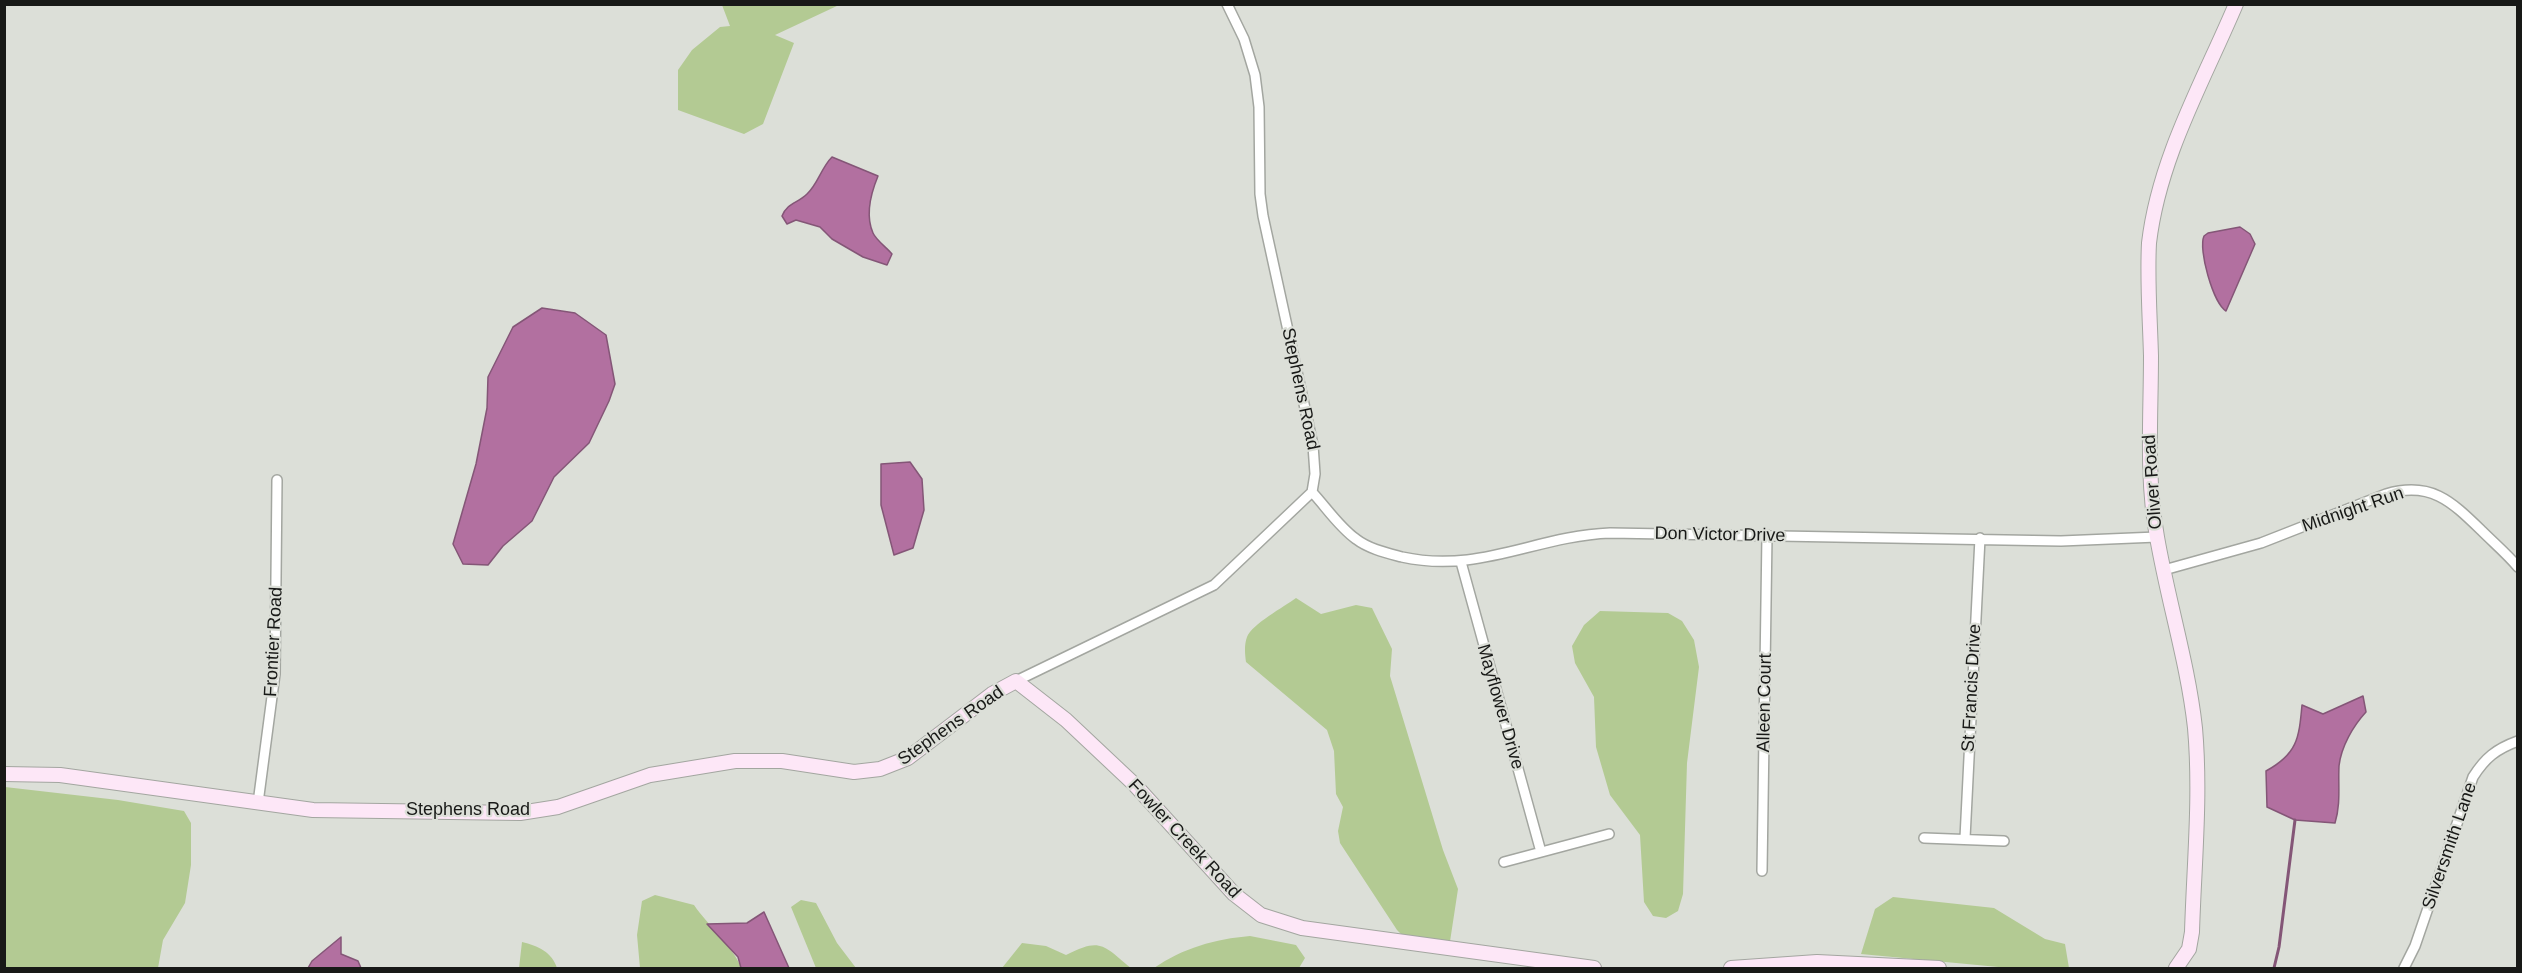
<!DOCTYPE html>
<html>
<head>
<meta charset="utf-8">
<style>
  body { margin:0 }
  #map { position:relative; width:2522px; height:973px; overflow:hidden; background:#dcdfd8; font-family:Helvetica,sans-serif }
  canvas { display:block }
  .frame { position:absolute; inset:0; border:6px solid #181917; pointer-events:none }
</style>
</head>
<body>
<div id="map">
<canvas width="2522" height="973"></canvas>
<div class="frame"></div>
</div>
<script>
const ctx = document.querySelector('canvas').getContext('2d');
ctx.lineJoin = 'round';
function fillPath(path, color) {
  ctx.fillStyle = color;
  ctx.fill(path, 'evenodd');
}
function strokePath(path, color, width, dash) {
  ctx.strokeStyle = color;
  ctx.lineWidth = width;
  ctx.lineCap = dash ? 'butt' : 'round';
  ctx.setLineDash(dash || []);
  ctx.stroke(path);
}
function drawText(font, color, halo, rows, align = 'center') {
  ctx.font = font + ' Helvetica,sans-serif';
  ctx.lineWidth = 4.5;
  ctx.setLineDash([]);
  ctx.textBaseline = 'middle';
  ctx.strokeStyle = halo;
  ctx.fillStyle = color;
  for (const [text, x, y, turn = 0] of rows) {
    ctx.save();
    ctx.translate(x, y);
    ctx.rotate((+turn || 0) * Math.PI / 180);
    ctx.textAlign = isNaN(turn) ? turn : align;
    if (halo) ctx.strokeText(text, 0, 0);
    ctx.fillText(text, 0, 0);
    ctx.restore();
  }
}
fillPath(new Path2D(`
  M722,5H839L775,35L794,43L763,124L744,134L678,110V70L692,50L720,27L730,26Z
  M1296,598L1321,614L1356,605L1372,608L1392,649L1390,676L1443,850L1458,889L1449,948L1410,943L1397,930L1340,843L1338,831L1343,807L1336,794L1334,751L1327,730L1246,662C1245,654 1244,645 1247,637C1252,624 1284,607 1296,598Z
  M1600,611L1668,613L1682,621L1694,640L1699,667L1687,763L1683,894L1678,911L1666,918L1653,916L1644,902L1640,835L1610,795L1596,747L1594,697L1575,663L1572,646L1584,625Z
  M5,787L118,800L184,811L191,823V865L185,903L163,940L158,968H5Z
  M655,895L694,905C707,924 735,949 741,968H640L637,935L642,901Z
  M1893,897L1994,908L2045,939L2065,944L2069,968H2009L1861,954L1875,909Z
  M801,900L816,903L837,943L856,968H816L791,907Z
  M1250,936L1296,945L1305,958L1299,968H1154C1183,948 1215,939 1250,936Z
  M522,942C538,946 552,952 557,968H519Z
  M1022,943L1046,946L1066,955C1101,937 1103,945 1131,968H1002Z`), '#b3ca93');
const water = new Path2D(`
  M832,157L878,176C871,193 865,215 873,233C876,240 887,248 892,254L887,265L863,257L832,239L820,227L796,220L787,224L782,216C787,203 798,203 807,194C818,184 821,168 832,157Z
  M2240,227L2250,234L2255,244L2226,311C2213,303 2198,249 2204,236L2208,233Z
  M542,308L575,313L606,335L615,384L609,401L589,443L554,477L532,521L503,546L488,565L463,564L453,544L476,464L487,408L488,377L513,327Z
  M910,462L922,479L924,510L913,548L894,555L881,505V464Z
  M2363,696L2366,712C2353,726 2341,747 2339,766C2338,786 2341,803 2335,823L2295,820L2267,807L2266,771C2297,754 2299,739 2302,705L2323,714Z
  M764,912L789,968H741L738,957L707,924L747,923Z
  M341,937V954L358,961L361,968H308L312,961Z`);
fillPath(water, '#b270a0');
strokePath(water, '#845677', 1.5);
strokePath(new Path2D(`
  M2274,968L2279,947L2295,820`), '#845677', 3);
const street = new Path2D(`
  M1312,492C1326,507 1339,527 1356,539C1369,549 1387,553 1402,557C1480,574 1535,536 1610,533L2061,541L2157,537
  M1461,562L1541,852
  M2164,570L2261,543L2386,494C2431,481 2451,501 2482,531C2494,543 2507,554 2518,567
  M1016,681L1214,585L1312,492L1315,474L1313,445L1263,216L1260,194L1259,107L1255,75L1244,39L1227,4
  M258,803L275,674L277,480
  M1924,838L2004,841
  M1965,838L1980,538
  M1504,862L1609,834
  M1762,871L1767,535
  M2404,968L2415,946L2473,777C2485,758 2496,749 2518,741`);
const secondary = new Path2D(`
  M4,774L60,775L313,810L520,813L558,807L650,775L735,761H782L854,772L880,769L908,758L992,694L1016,681L1066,720L1135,785L1234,894L1261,915L1302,928L1594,968
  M1731,968L1817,962L1939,968
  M2176,968L2189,949L2192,932C2194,865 2201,796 2195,728C2188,664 2168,601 2157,537C2146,477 2151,417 2151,356C2150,318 2147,281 2149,243C2159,158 2203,82 2236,4`);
strokePath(street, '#a3a6a0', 12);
strokePath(secondary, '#a3a6a0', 16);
strokePath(street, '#fff', 9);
strokePath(secondary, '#fde7f7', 14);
drawText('18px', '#181917', '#dcdfd8', [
  ["Stephens Road",1300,389,78],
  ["Oliver Road",2153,482,-94],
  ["Midnight Run",2353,510,-19],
  ["Don Victor Drive",1720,535,1],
  ["Frontier Road",274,642,-87],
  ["St Francis Drive",1972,688,-87],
  ["Alleen Court",1765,703,-89],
  ["Mayflower Drive",1500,707,74],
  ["Stephens Road",951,726,-35],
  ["Stephens Road",468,810],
  ["Fowler Creek Road",1184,839,47],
  ["Silversmith Lane",2450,846,-71]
]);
</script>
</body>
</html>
